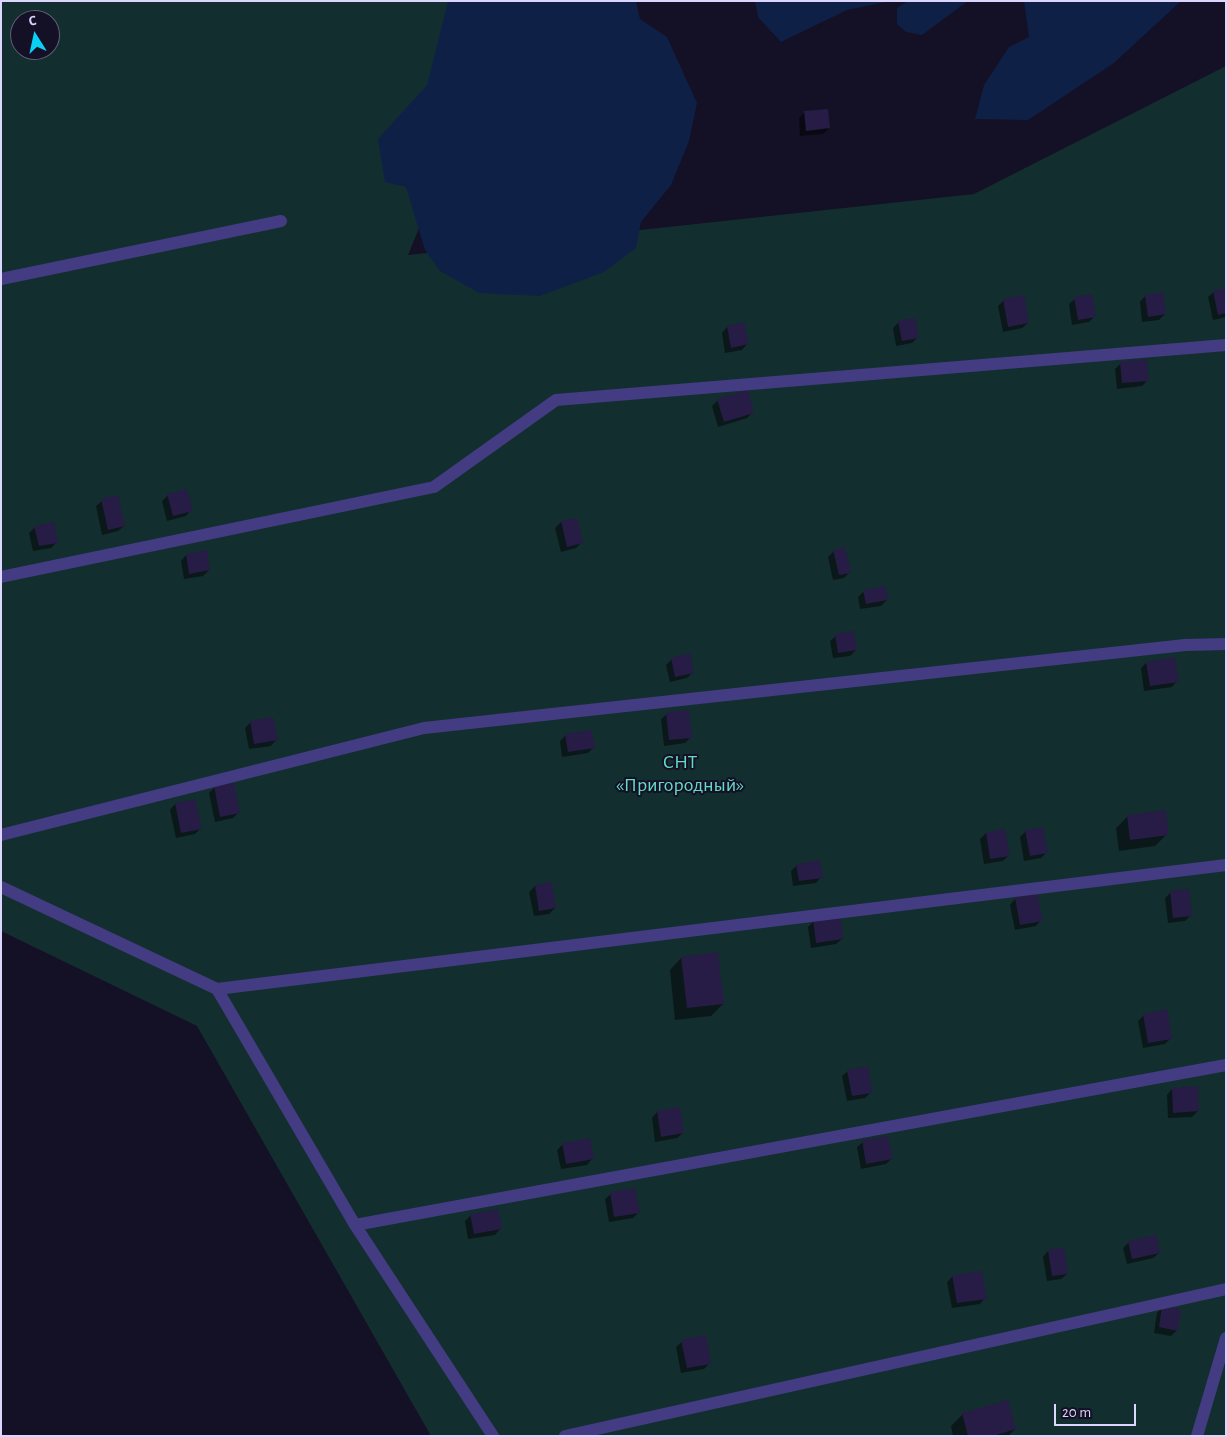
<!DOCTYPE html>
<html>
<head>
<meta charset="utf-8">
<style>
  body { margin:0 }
  #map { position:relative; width:1227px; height:1437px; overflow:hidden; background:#141025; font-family:"Alegreya Sans",sans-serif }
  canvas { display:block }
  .frame { position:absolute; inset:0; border:2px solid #dcd5fd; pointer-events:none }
  .north { position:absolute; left:10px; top:10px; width:50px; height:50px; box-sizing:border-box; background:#141025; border:1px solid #645f7b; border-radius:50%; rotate:350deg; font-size:14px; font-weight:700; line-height:20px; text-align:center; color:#dcd5fd }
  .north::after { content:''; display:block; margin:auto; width:18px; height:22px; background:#09d1f6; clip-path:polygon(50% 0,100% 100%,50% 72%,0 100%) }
  .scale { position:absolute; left:1054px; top:1404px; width:82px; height:22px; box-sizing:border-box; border:2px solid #dcd5fd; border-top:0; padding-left:6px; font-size:15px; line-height:18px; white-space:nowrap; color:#dcd5fd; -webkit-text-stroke:4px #141025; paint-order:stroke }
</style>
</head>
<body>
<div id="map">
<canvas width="1227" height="1437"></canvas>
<div class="frame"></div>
<div class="north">С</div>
<div class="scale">20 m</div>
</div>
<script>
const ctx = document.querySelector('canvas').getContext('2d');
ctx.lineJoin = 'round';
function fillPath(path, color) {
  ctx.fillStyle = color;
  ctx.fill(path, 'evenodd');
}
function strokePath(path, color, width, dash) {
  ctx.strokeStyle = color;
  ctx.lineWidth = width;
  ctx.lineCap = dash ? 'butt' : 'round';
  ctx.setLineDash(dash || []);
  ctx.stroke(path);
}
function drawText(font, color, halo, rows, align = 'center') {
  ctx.font = font + ' "Alegreya Sans",sans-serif';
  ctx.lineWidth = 4;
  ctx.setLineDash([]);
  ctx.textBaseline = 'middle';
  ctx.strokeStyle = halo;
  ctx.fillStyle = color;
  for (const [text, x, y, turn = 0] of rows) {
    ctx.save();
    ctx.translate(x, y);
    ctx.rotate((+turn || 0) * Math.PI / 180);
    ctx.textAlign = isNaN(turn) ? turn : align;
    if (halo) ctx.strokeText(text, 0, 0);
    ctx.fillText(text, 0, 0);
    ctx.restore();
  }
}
fillPath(new Path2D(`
  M1,1H513L408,255L974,194L1226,66V1436H431L197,1026L1,931ZM20,20H50V50H20Z`), '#132e2f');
fillPath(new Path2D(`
  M448,1H636L640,19L667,37L697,103L689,141L671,185L641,222L636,248L604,272L540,296L479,293L440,271L425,250L406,187L385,182L378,139L427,85Z
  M755,1H890L847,10L781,42L758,17Z
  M908,1H968L922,35L906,32L897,24V8Z
  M1024,1H1181L1114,63L1028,120L975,119L984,85L1009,47L1029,37Z`), '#0e2046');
fillPath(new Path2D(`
  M805,112L829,128L823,134L800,136L799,118Z
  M1226,290V317L1213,320L1208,297L1214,292Z
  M1145,296L1165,314L1159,320L1142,322L1140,302Z
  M1075,299L1094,317L1089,322L1072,325L1069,304Z
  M1004,300L1028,323L1022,328L1003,332L998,306Z
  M899,322L918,337L912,343L896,346L893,328Z
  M727,327L747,344L742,350L725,353L722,333Z
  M1121,363L1148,380L1142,386L1117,389L1115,369Z
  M718,400L753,412L747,418L718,427L712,406Z
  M168,495L191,510L186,516L167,521L162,501Z
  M102,501L124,526L118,531L102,535L96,506Z
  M576,519L581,543L576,548L561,552L555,528L561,522Z
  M35,527L57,542L51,548L33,551L29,533Z
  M834,551L850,572L844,578L833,580L828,557Z
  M186,555L209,570L203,576L184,579L181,561Z
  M864,591L887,600L881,606L860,609L858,597Z
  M836,636L856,650L850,656L833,658L830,641Z
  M672,659L693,672L687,678L670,682L666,665Z
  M1146,663L1177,681L1172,687L1144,691L1141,668Z
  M667,714L691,737L685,743L664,746L661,719Z
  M251,722L276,740L271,746L249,749L245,728Z
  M566,735L594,747L588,753L562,757L560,741Z
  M215,787L239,812L233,818L215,822L209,793Z
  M175,804L200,829L195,834L176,838L170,810Z
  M1128,816L1167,834L1155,846L1119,851L1116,828Z
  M1004,830L1008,856L1003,861L984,864L980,839L986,833Z
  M1026,831L1046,853L1041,858L1024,861L1020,837Z
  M797,865L821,877L816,883L793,886L791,871Z
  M551,883L555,908L549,914L534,916L529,892L535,886Z
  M1170,893L1191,915L1185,921L1168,923L1165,898Z
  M1015,899L1041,920L1036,926L1015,930L1010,905Z
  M814,921L842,939L836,944L811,948L808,927Z
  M681,958L723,1004L711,1016L675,1020L670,970Z
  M1144,1015L1171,1038L1165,1044L1143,1048L1138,1021Z
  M848,1071L871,1092L865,1098L847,1101L842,1076Z
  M1172,1089L1198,1111L1192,1117L1168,1118L1167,1095Z
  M657,1112L683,1133L677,1138L655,1142L652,1118Z
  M863,1142L891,1159L886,1164L861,1169L857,1147Z
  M563,1144L592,1159L587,1165L561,1169L557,1150Z
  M611,1194L638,1213L633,1218L609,1222L605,1199Z
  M471,1215L500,1229L495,1235L468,1239L465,1221Z
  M1129,1242L1159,1253L1153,1258L1127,1264L1123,1248Z
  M1048,1251L1067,1274L1061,1279L1047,1281L1043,1257Z
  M953,1276L985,1298L980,1304L952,1308L947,1282Z
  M1163,1307L1177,1330L1171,1336L1154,1333L1157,1313Z
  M682,1342L710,1363L704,1369L681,1373L676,1347Z
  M963,1414L1015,1429L1008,1436H953L951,1426Z`), '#0007');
fillPath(new Path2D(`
  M828,109L830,128L806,131L804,111Z
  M1226,288V313L1218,315L1213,291Z
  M1163,292L1166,314L1148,317L1145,295Z
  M1092,294L1096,317L1078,320L1074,297Z
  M1024,295L1029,323L1008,327L1003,299Z
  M915,318L919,338L902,341L898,321Z
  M744,322L749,344L731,348L727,326Z
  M1147,359L1149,381L1122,383L1120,362Z
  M748,390L754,413L724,422L717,399Z
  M187,489L193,511L173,516L167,494Z
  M118,495L125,526L108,530L101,499Z
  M577,518L583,543L567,547L561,521Z
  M54,522L58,543L39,546L34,526Z
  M845,547L851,573L839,575L833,550Z
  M207,550L210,570L189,574L186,554Z
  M886,586L888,600L866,604L863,590Z
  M854,631L857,650L838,653L835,634Z
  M690,653L694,673L675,677L671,658Z
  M1175,657L1179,682L1150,686L1146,662Z
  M689,710L692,738L669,740L666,712Z
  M273,717L278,740L254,744L250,721Z
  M592,730L595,748L568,752L565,734Z
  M234,783L240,813L220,817L214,786Z
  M195,799L202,829L181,833L175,803Z
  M1166,810L1169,835L1130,840L1127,815Z
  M1043,827L1048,853L1030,856L1025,830Z
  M1005,829L1010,856L990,859L986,832Z
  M820,860L823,878L799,881L796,864Z
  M552,882L556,908L539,911L535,885Z
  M1189,889L1192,916L1173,918L1170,891Z
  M1037,893L1043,921L1020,925L1015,898Z
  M840,915L843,939L816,943L813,920Z
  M718,952L724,1004L687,1008L681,957Z
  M1167,1009L1172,1039L1148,1043L1143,1014Z
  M868,1066L872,1093L852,1096L847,1070Z
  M1198,1086L1199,1111L1173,1113L1172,1088Z
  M680,1107L684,1133L661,1137L657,1111Z
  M888,1136L893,1159L866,1164L862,1140Z
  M590,1138L594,1159L566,1164L562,1143Z
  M635,1188L640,1213L614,1217L610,1192Z
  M498,1209L502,1229L474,1234L470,1214Z
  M1156,1235L1160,1253L1132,1259L1128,1241Z
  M1064,1247L1068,1274L1052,1276L1048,1250Z
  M982,1271L987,1299L957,1303L952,1275Z
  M1162,1306L1181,1309L1178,1331L1159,1327Z
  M706,1335L711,1364L687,1368L681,1340Z
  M1008,1400L1016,1429L993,1436H968L962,1413Z`), '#271c45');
strokePath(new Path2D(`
  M1,279L281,221
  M1,577L434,487L556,400L1226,345
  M1,835L424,728L1185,645L1226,644
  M217,989L1226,865
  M355,1225L1226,1065
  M565,1436L1226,1289`), '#433c82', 12);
strokePath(new Path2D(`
  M1,887L217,989L355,1225L493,1436
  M1197,1436L1226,1338`), '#433c82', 12);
drawText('20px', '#63dbc4', '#141025', [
  ["СНТ",680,762],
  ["«Пригородный»",680,785]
]);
</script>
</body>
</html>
